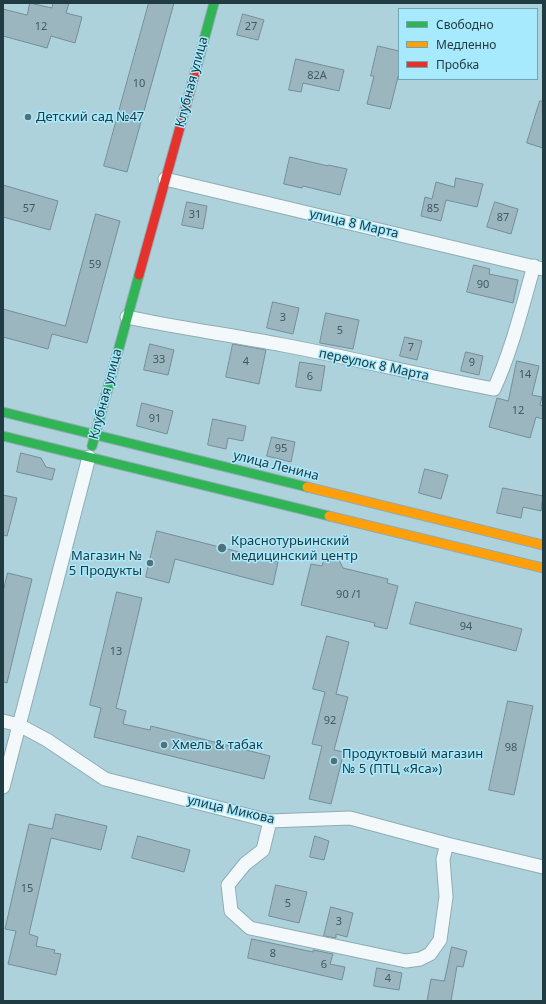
<!DOCTYPE html>
<html>
<head>
<meta charset="utf-8">
<style>
  body { margin:0 }
  #map { position:relative; width:546px; height:1004px; overflow:hidden; background:#aed2dc; font-family:"Noto Sans",sans-serif }
  canvas { display:block }
  .frame { position:absolute; inset:0; border:4px solid #203b42; pointer-events:none }
  .legend { position:absolute; left:398px; top:8px; width:140px; height:72px; box-sizing:border-box; background:#a8eafd; border:1px solid #72a4b2; margin:0; padding:5px 7px; list-style:none; font-size:12px; color:#203b42 }
  .legend li { display:flex; align-items:center; gap:8px; height:20px }
  .legend b { width:20px; border:1px solid #72a4b2 }
</style>
</head>
<body>
<div id="map">
<canvas width="546" height="1004"></canvas>
<div class="frame"></div>
<ul class="legend">
<li><b style="height:5px;background:#30b455"></b>Свободно</li>
<li><b style="height:5px;background:#ff9f0a"></b>Медленно</li>
<li><b style="height:5px;background:#e5322d"></b>Пробка</li>
</ul>
</div>
<script>
const ctx = document.querySelector('canvas').getContext('2d');
ctx.lineJoin = 'round';
function fillPath(path, color) {
  ctx.fillStyle = color;
  ctx.fill(path, 'evenodd');
}
function strokePath(path, color, width, dash) {
  ctx.strokeStyle = color;
  ctx.lineWidth = width;
  ctx.lineCap = dash ? 'butt' : 'round';
  ctx.setLineDash(dash || []);
  ctx.stroke(path);
}
function drawText(font, color, halo, rows, align = 'center') {
  ctx.font = font + ' "Noto Sans",sans-serif';
  ctx.lineWidth = 3;
  ctx.setLineDash([]);
  ctx.textBaseline = 'middle';
  ctx.strokeStyle = halo;
  ctx.fillStyle = color;
  for (const [text, x, y, turn = 0] of rows) {
    ctx.save();
    ctx.translate(x, y);
    ctx.rotate((+turn || 0) * Math.PI / 180);
    ctx.textAlign = isNaN(turn) ? turn : align;
    if (halo) ctx.strokeText(text, 0, 0);
    ctx.fillText(text, 0, 0);
    ctx.restore();
  }
}
const building = new Path2D(`
  M30,3L52,8L53,3H69L66,13L82,17L75,43L51,36L47,48L3,36V9L27,15Z
  M149,3H174L127,172L104,166Z
  M243,14L264,20L258,40L237,35Z
  M378,46L399,51V73L390,109L367,104L374,76H371Z
  M296,59L344,70L339,91L303,83L301,92L289,90Z
  M540,101H543V148L527,143Z
  M290,157L328,166V165L347,169L340,195L303,186L302,188L284,184Z
  M456,178L483,184L477,207L446,200L441,221L421,216L425,197L432,199L436,182L454,187Z
  M3,185L58,201L50,230L3,217Z
  M187,202L207,206L203,229L182,225Z
  M495,202L518,209L511,234L487,227Z
  M96,214L120,221L87,343L52,334L48,349L3,337V309L65,326Z
  M474,265L490,269L489,274L518,280L513,303L467,292Z
  M273,302L299,308L293,334L267,328Z
  M326,313L359,320L353,349L320,343Z
  M405,337L422,341L417,360L400,356Z
  M150,344L174,350L168,375L144,370Z
  M233,344L266,350L259,384L226,377Z
  M466,352L483,356L479,375L461,371Z
  M517,361L539,366L532,395L542,397L540,405L543,406V419L536,417L530,438L489,427L497,398L508,401Z
  M300,362L325,366L321,391L296,387Z
  M142,403L173,411L167,434L137,426Z
  M213,419L246,426L243,441L228,438L226,449L208,445Z
  M272,437L295,442L291,462L267,456Z
  M21,453L41,458L46,467L55,469L52,480L17,472Z
  M425,469L448,475L441,499L419,493Z
  M503,488L543,496L541,511L523,507L521,518L497,513Z
  M3,495L17,498L7,536L3,535Z
  M157,531L278,562L273,585L175,559L169,583L146,577Z
  M338,558L343,568L388,579L387,583L398,586L387,629L374,626L375,623L301,605L311,564L322,566L324,559L332,561Z
  M8,573L32,579L7,683L3,682V592Z
  M117,592L142,598L116,708L126,711L123,724L150,730L151,726L270,756L264,779L94,737L101,708L90,705Z
  M416,602L522,629L516,651L410,624Z
  M327,636L349,642L336,694L348,697L334,750L344,752L331,804L309,799L322,746L312,744L325,692L313,689Z
  M508,701L533,706L514,795L489,790Z
  M56,814L107,826L101,850L51,838L29,934L38,937L36,946L55,950L54,953L61,954L56,975L8,964L16,931L5,929L29,824L52,829Z
  M138,836L190,850L184,872L132,858Z
  M315,836L329,841L324,860L310,857Z
  M276,885L307,892L299,923L269,916Z
  M331,907L353,913L347,937L336,934V938L324,936Z
  M252,939L313,952V950L333,954L330,964L345,967L342,980L248,958Z
  M452,947L467,951L463,967L457,966L451,1001H427L431,979L444,981Z
  M377,968L402,973L399,990L374,986Z`);
fillPath(building, '#9cb6c0');
strokePath(building, '#748d98', 1);
const street = new Path2D(`
  M165,179L543,269
  M127,317C179,328 231,335 283,345C353,358 423,376 494,389C512,350 522,307 534,266
  M3,721L19,725L47,740L105,779L270,821L350,818L447,844L543,867
  M3,787L89,457
  M270,821L263,850L245,864L228,885L231,911L250,928L406,961L420,959L430,954L440,940L446,897L443,859L447,844`);
const fast = new Path2D(`
  M195,73L214,3
  M3,412L307,487
  M3,436L329,516
  M92,446L139,275`);
const slow = new Path2D(`
  M307,487L543,545
  M329,516L543,568`);
const jam = new Path2D(`
  M139,275L195,73`);
strokePath(street, '#8facb3', 15);
strokePath(fast, '#8facb3', 11);
strokePath(slow, '#8facb3', 11);
strokePath(jam, '#8facb3', 11);
strokePath(street, '#f3f8fa', 13);
strokePath(fast, '#30b455', 9);
strokePath(slow, '#ff9f0a', 9);
strokePath(jam, '#e5322d', 9);
for (const [x, y, r, color] of [
  [28,117,4,"#527078"],
  [222,548,5,"#527078"],
  [150,563,4,"#527078"],
  [164,745,4,"#527078"],
  [334,761,4,"#527078"]
]) {
  const dot = new Path2D();
  dot.arc(x, y, r, 0, 2 * Math.PI);
  ctx.fillStyle = color;
  ctx.fill(dot);
  strokePath(dot, '#a8eafd', 1.5);
}
drawText('11px', '#3f5a62', null, [
  ["12",41,27],
  ["27",251,27],
  ["82А",317,76],
  ["10",139,84],
  ["57",29,209],
  ["85",433,209],
  ["31",195,215],
  ["87",503,218],
  ["59",95,265],
  ["90",483,285],
  ["3",283,318],
  ["5",340,331],
  ["7",411,348],
  ["33",159,360],
  ["4",246,362],
  ["9",472,363],
  ["14",525,375],
  ["6",310,377],
  ["12",518,411],
  ["91",155,419],
  ["95",281,449],
  ["90 /1",349,595],
  ["94",466,627],
  ["13",116,652],
  ["92",330,721],
  ["98",511,748],
  ["15",27,889],
  ["5",288,904],
  ["3",339,922],
  ["8",273,954],
  ["6",324,965],
  ["4",388,979]
]);
drawText('13px', '#203b42', '#a8eafd', [
  ["Клубная улица",192,82,-75],
  ["улица 8 Марта",354,224,13],
  ["переулок 8 Марта",374,365,12],
  ["Клубная улица",106,394,-75],
  ["улица Ленина",276,466,14],
  ["улица Микова",231,810,13]
]);
drawText('13px', '#203b42', '#a8eafd', [
  ["Детский сад №47",36,117],
  ["Краснотурьинский",231,541],
  ["медицинский центр",231,556],
  ["Магазин №",142,556,"right"],
  ["5 Продукты",142,571,"right"],
  ["Хмель & табак",172,745],
  ["Продуктовый магазин",342,754],
  ["№ 5 (ПТЦ «Яса»)",342,769]
], 'left');
</script>
</body>
</html>
